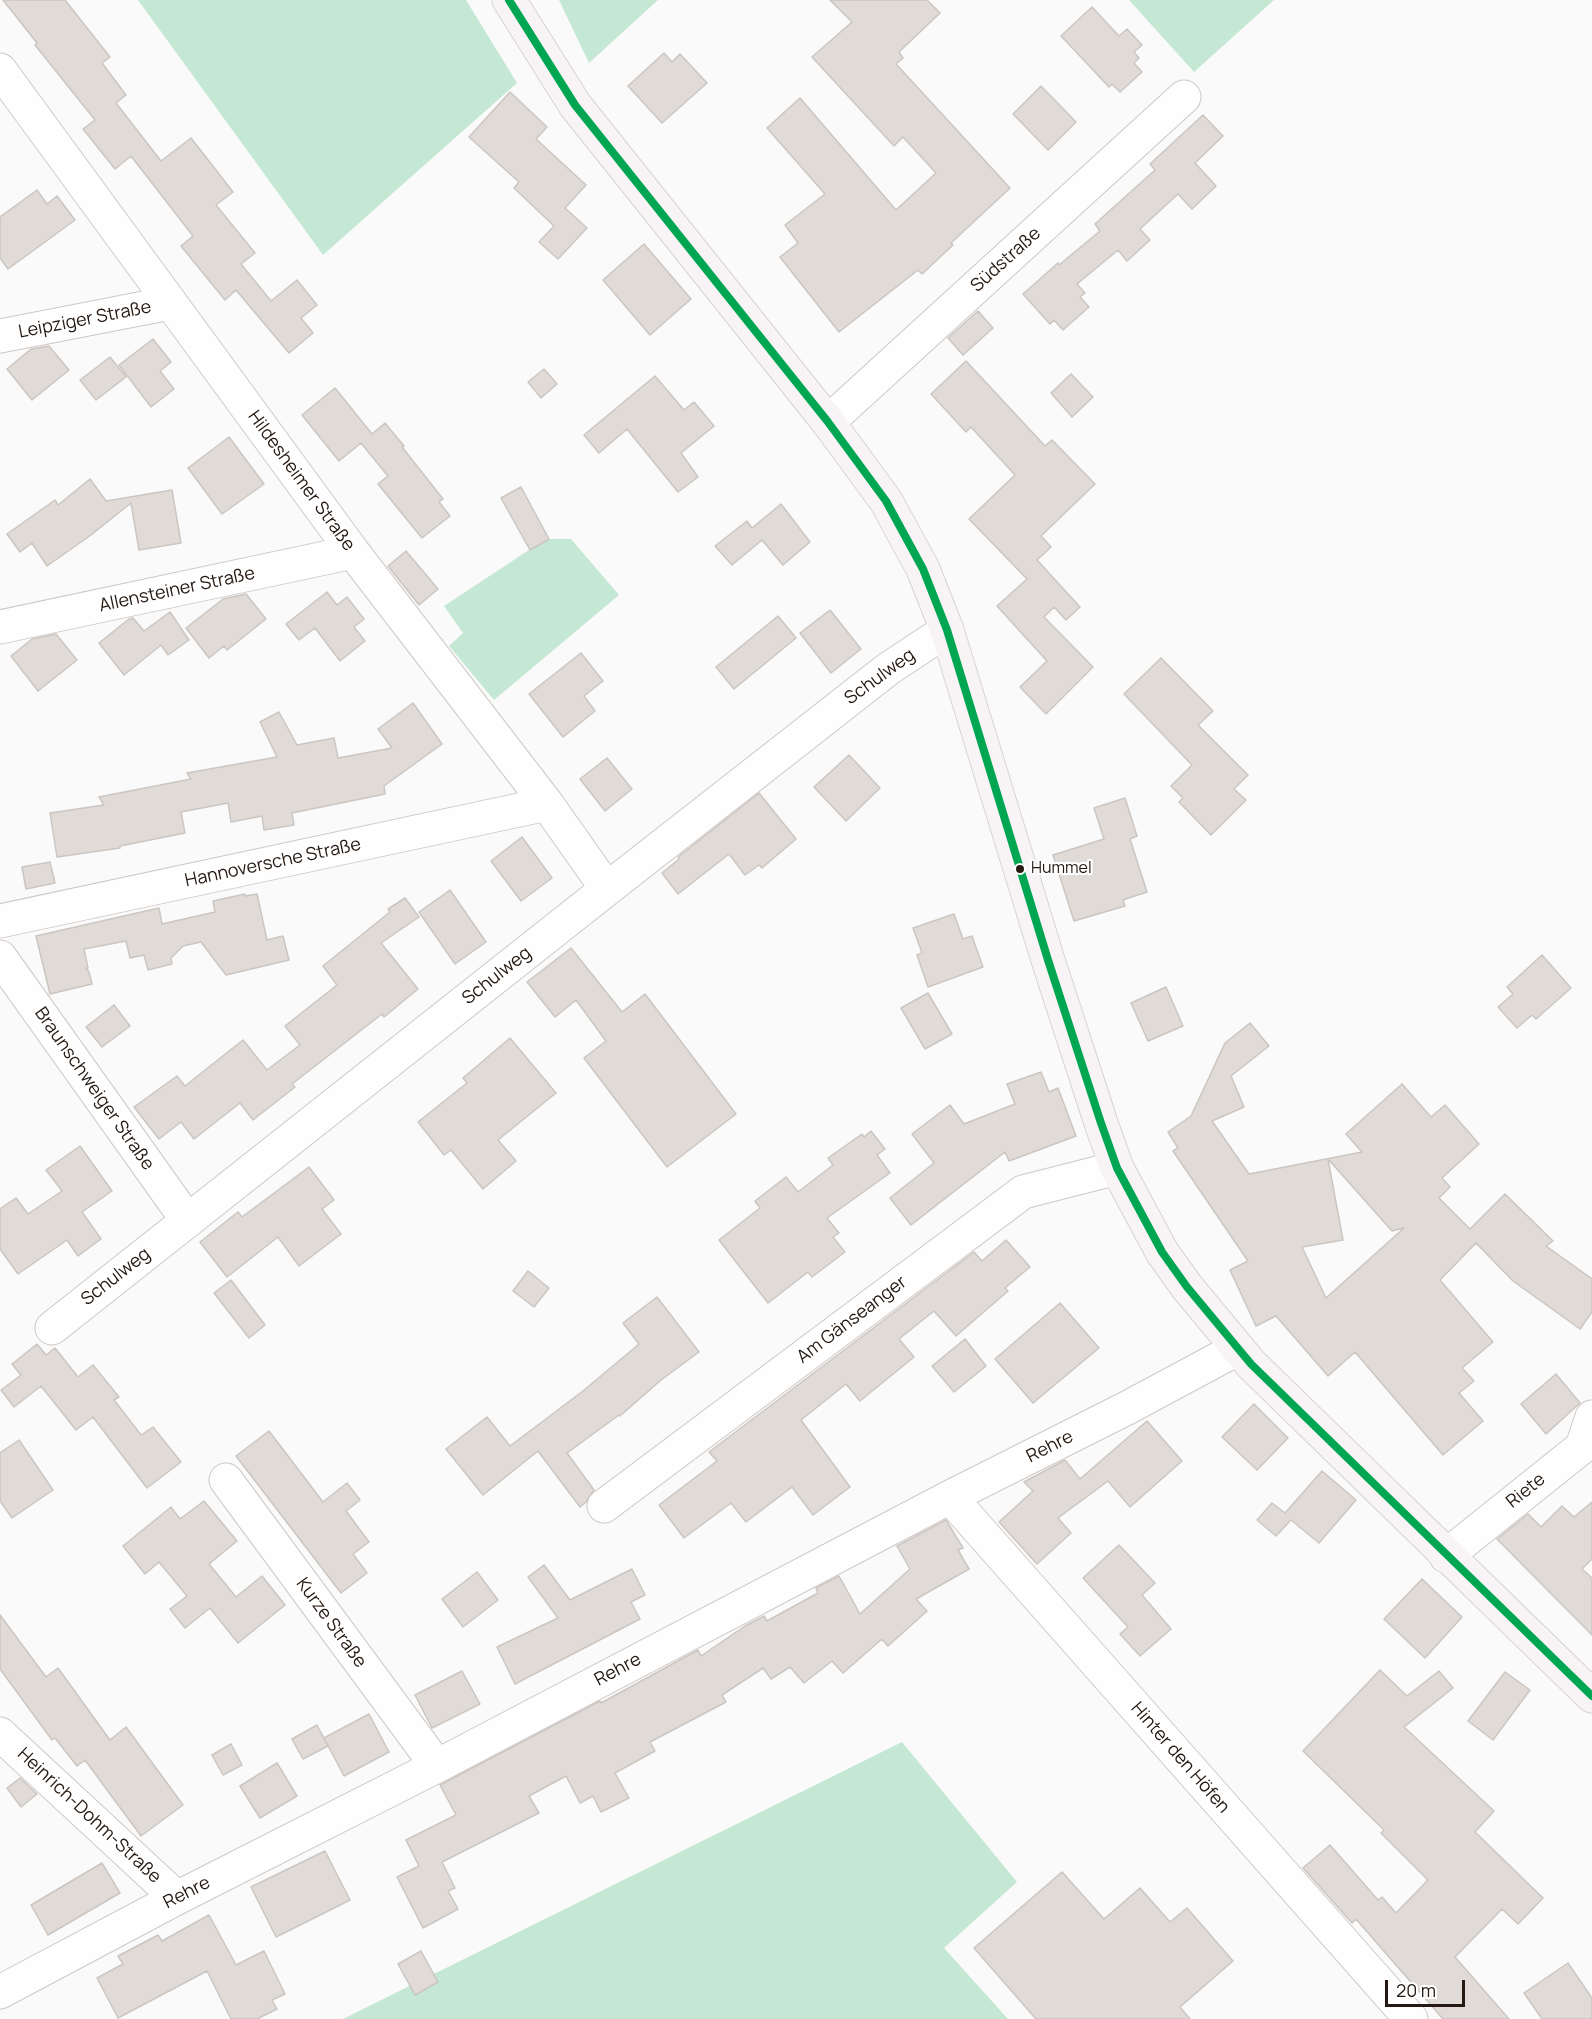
<!DOCTYPE html>
<html>
<head>
<meta charset="utf-8">
<style>
  body { margin:0 }
  #map { position:relative; width:1592px; height:2019px; overflow:hidden; background:#fafafa; font-family:Manrope,sans-serif }
  canvas { display:block }
  .scale { position:absolute; left:1385px; top:1980px; width:80px; height:27px; box-sizing:border-box; border:3px solid #251912; border-top:0; padding-left:8px; font-size:18px; line-height:21px; white-space:nowrap; color:#251912; -webkit-text-stroke:4px #fff; paint-order:stroke }
</style>
</head>
<body>
<div id="map">
<canvas width="1592" height="2019"></canvas>
<div class="scale">20 m</div>
</div>
<script>
const ctx = document.querySelector('canvas').getContext('2d');
ctx.lineJoin = 'round';
function fillPath(path, color) {
  ctx.fillStyle = color;
  ctx.fill(path, 'evenodd');
}
function strokePath(path, color, width, dash) {
  ctx.strokeStyle = color;
  ctx.lineWidth = width;
  ctx.lineCap = dash ? 'butt' : 'round';
  ctx.setLineDash(dash || []);
  ctx.stroke(path);
}
function drawText(font, color, halo, rows, align = 'center') {
  ctx.font = font + ' Manrope,sans-serif';
  ctx.lineWidth = 4.5;
  ctx.setLineDash([]);
  ctx.textBaseline = 'middle';
  ctx.strokeStyle = halo;
  ctx.fillStyle = color;
  for (const [text, x, y, turn = 0] of rows) {
    ctx.save();
    ctx.translate(x, y);
    ctx.rotate((+turn || 0) * Math.PI / 180);
    ctx.textAlign = isNaN(turn) ? turn : align;
    if (halo) ctx.strokeText(text, 0, 0);
    ctx.fillText(text, 0, 0);
    ctx.restore();
  }
}
fillPath(new Path2D(`
  M138,0H466L517,83L323,255Z
  M559,0H658L589,63Z
  M1129,0H1274L1194,72Z
  M549,539H571L619,595L494,700L449,646L463,633L444,606L529,550Z
  M902,1742L1017,1882L944,1948L1008,2019H343Z`), '#c5e8d4');
const building = new Path2D(`
  M3,0H65L110,57L102,63L126,95L116,103L161,161L191,138L233,192L216,205L255,253L241,264L271,301L297,280L317,305L301,318L313,333L289,353L236,290L225,300L181,246L193,236L131,156L115,169L83,129L95,120L35,45L37,43Z
  M830,0H927L940,13L899,52L903,58L896,64L1010,188L951,243L953,245L922,274L918,270L839,332L780,257L798,243L785,225L825,194L767,128L800,98L896,210L936,173L903,137L894,146L812,57L852,22Z
  M1092,7L1119,36L1127,29L1142,45L1134,52L1139,58L1134,63L1142,72L1120,92L1112,84L1109,87L1061,36Z
  M664,53L672,62L680,54L707,83L662,123L628,86Z
  M1041,86L1076,122L1048,150L1013,114Z
  M510,92L547,127L536,139L586,185L565,208L587,228L558,259L539,242L554,226L514,188L519,182L469,137Z
  M1203,115L1223,136L1195,163L1216,186L1192,209L1178,194L1140,229L1150,240L1127,261L1118,250L1077,284L1085,293L1080,297L1089,307L1063,330L1054,320L1050,324L1023,294L1058,263L1059,265L1100,231L1095,224L1155,170L1150,164Z
  M37,190L47,204L57,196L75,220L8,269L0,258V217Z
  M644,244L691,299L650,335L603,280Z
  M978,311L993,328L963,355L948,338Z
  M153,339L171,362L160,371L174,389L151,407L119,365Z
  M49,346L69,370L32,400L7,369L31,349Z
  M110,357L126,377L96,400L80,380Z
  M966,361L1045,446L1052,440L1095,484L1041,536L1051,547L1037,560L1080,607L1066,620L1054,607L1044,617L1093,667L1046,714L1020,687L1047,661L997,606L1027,579L969,519L1015,475L971,427L966,432L931,394Z
  M544,369L557,384L541,398L528,382Z
  M1071,374L1093,397L1072,417L1051,393Z
  M655,376L684,410L694,402L714,426L681,453L698,477L678,492L627,429L599,453L584,435Z
  M335,388L372,434L385,423L404,446L402,447L443,499L439,502L450,516L422,538L378,484L388,476L361,443L339,461L302,415Z
  M229,437L264,484L222,514L188,468Z
  M90,479L106,501L172,490L181,543L139,550L131,503L91,535L47,566L32,543L20,552L7,534L55,500L58,505Z
  M521,487L549,539L530,550L501,498Z
  M781,504L810,542L783,565L762,540L732,565L715,546L747,521L752,528Z
  M406,551L438,589L419,605L388,566Z
  M327,592L337,605L347,597L364,619L354,627L365,641L340,661L315,628L299,640L286,624Z
  M246,594L266,619L227,650L224,646L209,658L186,628L223,599Z
  M830,610L861,649L831,673L800,633Z
  M170,612L189,640L168,655L161,645L124,675L99,643L129,619L133,618L144,631Z
  M778,616L796,638L734,689L716,667Z
  M56,634L77,660L38,691L11,656L32,639Z
  M581,653L603,681L584,696L595,711L563,737L529,694Z
  M1161,658L1213,711L1198,725L1248,775L1234,789L1246,800L1211,835L1179,802L1183,798L1171,786L1192,765L1124,694Z
  M413,703L442,744L384,786L385,794L292,813L294,825L264,830L262,816L231,822L228,803L181,812L185,833L120,846V848L57,857L50,813L104,805L99,797L191,779L187,773L277,757L260,722L279,712L297,745L334,738L338,758L392,748L378,729Z
  M849,755L880,788L846,821L814,787Z
  M607,758L632,789L605,811L580,779Z
  M759,793L796,839L762,868L759,865L745,875L729,854L678,894L662,873L679,859L678,857Z
  M1125,798L1137,836L1130,839L1147,892L1123,900L1125,906L1074,921L1053,855L1104,839L1094,808Z
  M522,837L552,878L521,901L491,861Z
  M50,862L55,883L26,889L22,867Z
  M450,890L486,942L455,964L419,912Z
  M245,894V896L257,894L267,940L283,936L289,960L226,975L201,942L183,946L171,958L172,964L148,970L144,955L130,958L126,941L84,949L88,968H86L89,972L92,984L50,994L36,936L159,908L162,924L215,912L213,901Z
  M405,898L419,917L381,943L418,989L384,1017L382,1014L292,1084L295,1087L253,1120L240,1103L194,1139L181,1122L159,1139L134,1107L177,1076L185,1086L243,1040L267,1070L300,1045L285,1026L337,985L323,966L390,912L388,909Z
  M954,914L963,939L972,936L983,967L928,987L917,955L922,953L913,928Z
  M571,948L622,1012L645,994L736,1114L667,1167L584,1058L606,1041L576,1000L555,1017L527,982Z
  M1542,955L1571,988L1536,1019L1532,1015L1517,1028L1498,1007L1513,994L1507,987Z
  M1166,987L1183,1026L1148,1041L1131,1003Z
  M928,993L952,1034L925,1049L901,1008Z
  M114,1005L130,1026L102,1047L86,1027Z
  M1250,1023L1269,1046L1231,1076L1244,1107L1212,1121L1249,1174L1362,1152L1346,1134L1402,1084L1431,1117L1445,1105L1479,1144L1442,1178L1450,1187L1439,1198L1470,1229L1505,1194L1553,1241L1546,1246L1592,1279V1312L1580,1329L1513,1281L1476,1243L1440,1280L1493,1342L1462,1368L1474,1381L1459,1393L1483,1421L1443,1455L1355,1352L1328,1376L1276,1316L1256,1326L1230,1270L1248,1261L1173,1151L1178,1148L1168,1132L1191,1116L1225,1043ZM1328,1159L1392,1231L1404,1228L1326,1298L1302,1247L1343,1240Z
  M510,1038L556,1093L498,1140L516,1161L483,1189L451,1150L444,1155L418,1122L467,1083L463,1078Z
  M1041,1072L1049,1092L1058,1088L1076,1136L1009,1161L1005,1152L911,1225L890,1198L934,1163L912,1134L950,1105L964,1124L1015,1104L1007,1084Z
  M871,1131L885,1149L877,1155L890,1173L827,1218L839,1233L833,1237L845,1252L812,1277L808,1272L768,1303L719,1240L760,1208L755,1201L786,1177L798,1192L833,1165L828,1158L862,1134L864,1137Z
  M80,1146L112,1191L82,1212L101,1239L78,1256L67,1240L18,1274L0,1249V1209L16,1198L28,1214L62,1191L46,1170Z
  M309,1167L334,1200L322,1209L341,1234L299,1266L278,1237L227,1277L200,1242L238,1212L242,1217Z
  M1006,1240L1030,1267L1005,1288L1008,1291L956,1336L934,1311L899,1339L914,1357L860,1401L846,1384L801,1420L850,1487L813,1515L792,1487L746,1522L731,1503L684,1538L659,1505L717,1461L709,1452L974,1252L982,1261Z
  M528,1271L549,1288L534,1307L513,1291Z
  M231,1280L265,1325L249,1338L214,1293Z
  M657,1297L699,1352L661,1380L620,1416L619,1415L567,1453L594,1490L586,1502L580,1507L538,1451L483,1495L446,1449L487,1417L510,1446L583,1391L639,1344L623,1323Z
  M1060,1303L1099,1348L1033,1403L995,1359Z
  M965,1339L986,1366L954,1392L932,1366Z
  M37,1344L46,1355L55,1348L78,1377L93,1365L119,1397L114,1400L141,1435L153,1427L181,1462L147,1488L93,1417L76,1430L41,1386L14,1407L1,1390L21,1375L12,1364Z
  M1556,1374L1580,1403L1546,1434L1521,1404Z
  M1254,1404L1288,1438L1257,1470L1222,1437Z
  M1147,1421L1182,1461L1130,1507L1108,1481L1058,1518L1071,1533L1037,1564L999,1522L1033,1491L1024,1482L1065,1460L1080,1479Z
  M269,1431L323,1502L347,1483L360,1500L346,1511L369,1542L353,1554L367,1573L341,1593L236,1456Z
  M19,1440L53,1490L12,1518L0,1501V1453Z
  M1322,1471L1356,1500L1319,1543L1291,1520L1276,1536L1257,1520L1272,1503L1285,1513Z
  M204,1501L237,1541L209,1564L236,1597L262,1576L285,1605L238,1643L210,1608L185,1628L170,1609L187,1596L159,1562L145,1574L123,1546L171,1507L180,1519Z
  M1592,1502V1559L1582,1569L1592,1578V1635L1497,1539L1528,1514L1541,1527L1562,1506L1574,1517Z
  M946,1520L963,1548L958,1550L969,1569L916,1599L927,1611L888,1646L882,1639L843,1673L832,1661L804,1683L790,1667L771,1679L763,1668L722,1695L726,1702L650,1742L655,1751L615,1773L629,1798L601,1812L593,1796L580,1803L566,1776L529,1796L539,1813L442,1862L455,1888L448,1891L458,1909L423,1928L397,1877L419,1866L406,1840L456,1815L440,1785L600,1701L601,1703L698,1650L701,1656L745,1626L764,1616L767,1621L818,1593L816,1588L839,1576L860,1614L910,1569L897,1546Z
  M1119,1545L1155,1583L1142,1595L1171,1629L1140,1656L1120,1634L1128,1627L1083,1578Z
  M544,1565L570,1600L632,1569L645,1595L631,1602L640,1619L515,1684L497,1647L558,1618L528,1577Z
  M477,1572L498,1600L463,1627L442,1599Z
  M1422,1579L1462,1617L1425,1658L1384,1619Z
  M0,1615L46,1677L58,1668L110,1740L126,1727L183,1805L141,1836L85,1760L77,1766L55,1738L52,1740L0,1669Z
  M1380,1670L1407,1696L1439,1671L1453,1688L1404,1727L1494,1811L1475,1832L1543,1898L1518,1924L1502,1909L1455,1957L1509,2019H1443L1356,1919L1352,1923L1303,1868L1330,1845L1378,1900L1382,1897L1396,1913L1428,1880L1381,1833L1384,1830L1303,1751Z
  M462,1671L480,1704L432,1728L415,1695Z
  M1505,1672L1530,1690L1493,1740L1468,1721Z
  M369,1714L389,1752L344,1776L324,1738Z
  M317,1725L328,1746L303,1759L292,1739Z
  M231,1744L242,1765L223,1775L212,1755Z
  M277,1763L297,1796L260,1818L240,1786Z
  M20,1778L37,1794L21,1807L7,1788Z
  M325,1851L350,1900L276,1937L251,1887Z
  M102,1863L120,1893L48,1935L31,1905Z
  M1062,1872L1104,1919L1140,1888L1170,1922L1187,1908L1233,1961L1180,2007L1190,2019H1036L974,1948Z
  M209,1915L236,1965L264,1951L285,1994L272,2000L277,2009L257,2019H231L207,1971L118,2018L97,1978L123,1964L118,1956L158,1935L162,1941Z
  M421,1951L438,1982L415,1995L398,1964Z
  M1568,1963L1592,1998V2019H1542L1524,1993Z`);
fillPath(building, '#e0dbd6');
strokePath(building, '#cbc6c2', 1.5);
const minor = new Path2D(`
  M0,70L353,552L547,804L607,889
  M0,336L170,303
  M828,422L1184,97
  M0,627L353,552
  M0,921L547,804
  M0,957L188,1221
  M52,1328L607,889L888,669L947,630
  M226,1480L437,1766
  M950,1497L1411,2019
  M604,1506L1023,1192L1117,1168
  M1446,1556L1582,1447L1592,1417
  M0,1734L177,1898
  M0,1992L177,1898L437,1766L950,1497L1127,1408L1237,1349`);
const major = new Path2D(`
  M509,0L575,105L828,422L886,501L923,569L947,630L1048,960L1101,1123L1117,1168L1162,1252L1187,1287L1251,1364L1592,1696`);
strokePath(minor, '#cfc8c5', 35);
strokePath(major, '#d6d4d3', 35);
strokePath(minor, '#fefefe', 33);
strokePath(major, '#f8f3f5', 33);
strokePath(new Path2D(`
  M509,0L575,105L828,422L886,501L923,569L947,630L1048,960L1101,1123L1117,1168L1162,1252L1187,1287L1251,1364L1592,1696`), '#00a651', 8);
for (const [x, y, r, color] of [
  [1020,869,5,"#251912"]
]) {
  const dot = new Path2D();
  dot.arc(x, y, r, 0, 2 * Math.PI);
  ctx.fillStyle = color;
  ctx.fill(dot);
  strokePath(dot, '#fff', 2);
}
drawText('16px', '#251912', '#fff', [
  ["Hummel",1031,869]
], 'left');
drawText('18px', '#251912', '#fff', [
  ["Südstraße",1006,260,-42],
  ["Leipziger Straße",85,320,-11],
  ["Hildesheimer Straße",301,481,54],
  ["Allensteiner Straße",177,590,-12],
  ["Schulweg",880,677,-36],
  ["Hannoversche Straße",273,863,-12],
  ["Schulweg",497,976,-38],
  ["Braunschweiger Straße",94,1089,55],
  ["Schulweg",116,1277,-38],
  ["Am Gänseanger",852,1320,-37],
  ["Rehre",1050,1447,-27],
  ["Riete",1526,1491,-39],
  ["Kurze Straße",331,1623,54],
  ["Rehre",618,1670,-28],
  ["Hinter den Höfen",1180,1758,49],
  ["Heinrich-Dohm-Straße",89,1816,43],
  ["Rehre",187,1893,-27]
]);
</script>
</body>
</html>
